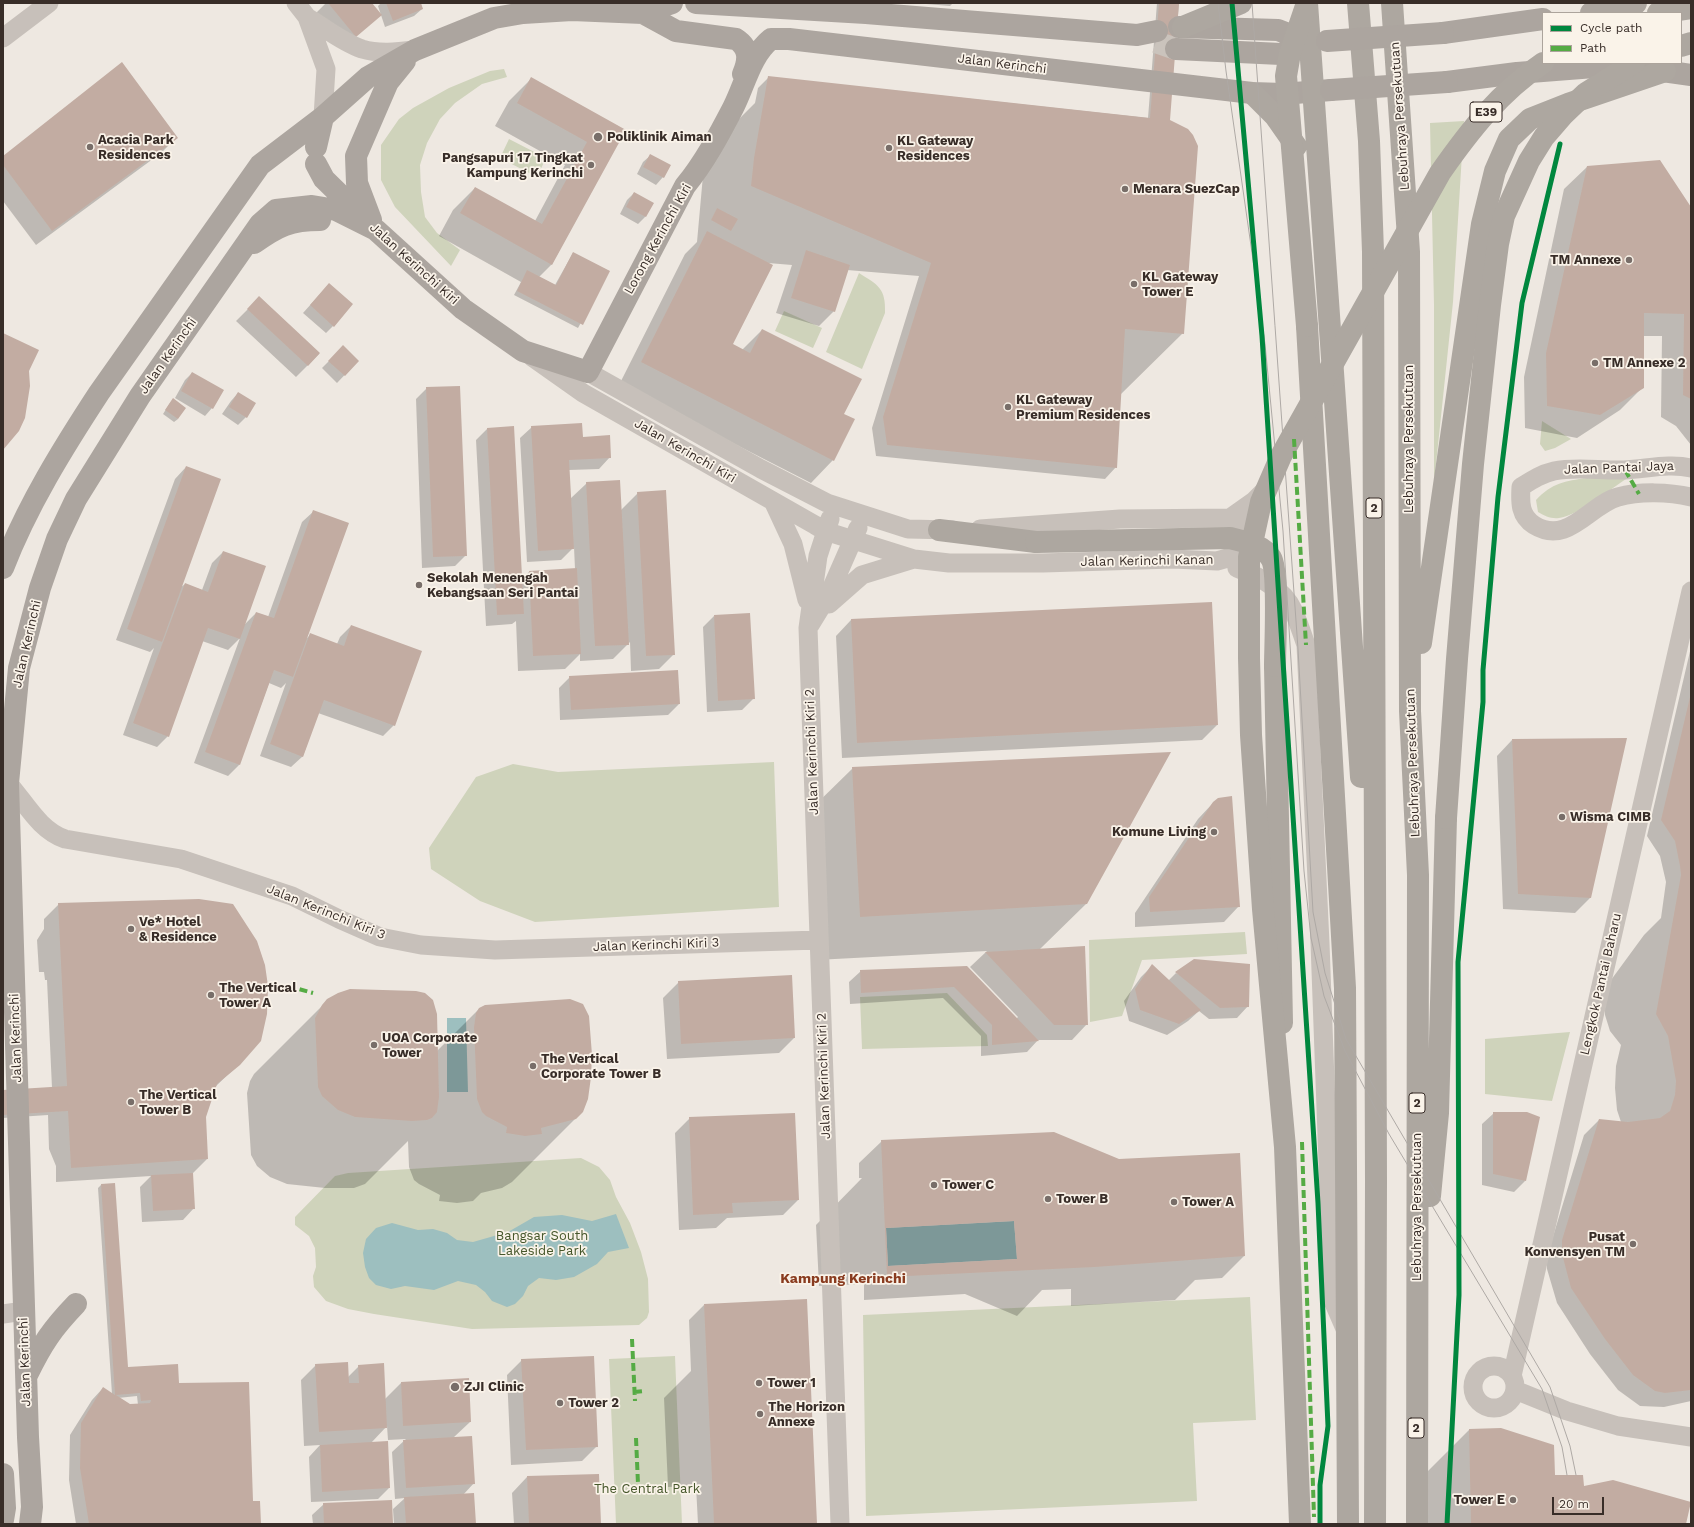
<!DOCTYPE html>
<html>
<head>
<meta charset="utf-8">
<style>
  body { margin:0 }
  #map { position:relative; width:1694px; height:1527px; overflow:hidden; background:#eee8e1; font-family:"Work Sans",sans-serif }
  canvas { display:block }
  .frame { position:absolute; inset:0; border:4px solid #382d28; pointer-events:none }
  .legend { position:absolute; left:1542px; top:12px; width:140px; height:52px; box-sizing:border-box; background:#faf3e9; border:1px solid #aca49c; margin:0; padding:5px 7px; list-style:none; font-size:12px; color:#382d28 }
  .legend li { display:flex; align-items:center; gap:8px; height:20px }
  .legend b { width:20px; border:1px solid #aca49c }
  .scale { position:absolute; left:1552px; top:1497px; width:52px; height:18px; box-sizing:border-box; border:2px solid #382d28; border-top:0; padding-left:5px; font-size:12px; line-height:14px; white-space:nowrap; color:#382d28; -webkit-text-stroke:3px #faf3e9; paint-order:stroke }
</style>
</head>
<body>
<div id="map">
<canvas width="1694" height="1527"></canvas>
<div class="frame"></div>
<ul class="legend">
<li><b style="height:5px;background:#00873e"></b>Cycle path</li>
<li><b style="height:5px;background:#55ab44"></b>Path</li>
</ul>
<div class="scale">20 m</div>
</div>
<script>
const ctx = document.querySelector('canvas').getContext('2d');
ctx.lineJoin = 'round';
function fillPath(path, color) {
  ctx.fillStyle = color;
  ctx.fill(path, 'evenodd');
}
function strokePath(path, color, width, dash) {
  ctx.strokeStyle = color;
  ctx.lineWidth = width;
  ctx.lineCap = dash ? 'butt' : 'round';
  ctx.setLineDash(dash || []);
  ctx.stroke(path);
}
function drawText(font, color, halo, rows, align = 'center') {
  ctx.font = font + ' "Work Sans",sans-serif';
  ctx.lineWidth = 3.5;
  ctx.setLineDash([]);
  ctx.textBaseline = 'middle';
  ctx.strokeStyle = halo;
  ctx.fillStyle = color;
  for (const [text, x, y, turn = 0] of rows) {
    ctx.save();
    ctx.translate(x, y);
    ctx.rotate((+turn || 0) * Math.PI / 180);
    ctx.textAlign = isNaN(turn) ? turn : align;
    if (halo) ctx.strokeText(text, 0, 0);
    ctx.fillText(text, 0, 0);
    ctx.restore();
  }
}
fillPath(new Path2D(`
  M504,69L507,77L482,84L455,103L440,119L427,143L420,165L421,192L425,217L437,233L460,250L451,266L395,207L381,180V145L399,119L413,108L449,88L490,71Z
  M1464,121L1453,302L1434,483V305L1430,123Z
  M509,139L546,158L537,177L500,158Z
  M859,273C878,285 886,288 885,313L862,369L826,352Z
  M784,311L822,328L813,348L775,331Z
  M1542,421L1571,439L1555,448L1545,451L1540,444Z
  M1587,478L1626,479C1609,490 1579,515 1559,518C1551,519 1545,516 1538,512L1536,500C1552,483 1565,481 1587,478Z
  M774,762L779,907L535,922L480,901L431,869L429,848L476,777L513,764L558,772Z
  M1245,932L1247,954L1142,960L1122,1016L1090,1022L1089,940Z
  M947,993L987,1035L988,1046L862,1049L860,997Z
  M1570,1032L1552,1101L1485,1094V1039Z
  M581,1158L599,1167L610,1180L616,1197L630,1223L641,1252L648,1279L649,1312L647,1318L639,1325L472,1329L374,1314L348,1309L326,1301L314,1287L313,1276L316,1267L315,1248L309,1236L295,1225V1217L335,1176L348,1173Z
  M1250,1297L1256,1420L1193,1423L1197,1501L866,1516L863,1315Z
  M675,1356L682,1524H616L609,1359Z`), '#cfd3bb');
fillPath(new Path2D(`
  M447,1018H466L468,1092H447Z
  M616,1214L629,1248L608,1252L597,1264L574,1277L556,1280L539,1278L528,1286L523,1296L515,1304L507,1307L492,1301L485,1292L476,1285L458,1281L434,1290L405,1286L391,1289L376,1285L369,1278L365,1267L363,1253L366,1239L376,1228L392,1223L418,1230L433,1229L447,1233L457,1240L473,1242L508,1232L534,1217L562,1215L592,1221Z
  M1014,1221L1017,1259L888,1266L886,1228Z`), '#9dbfbf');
fillPath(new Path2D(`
  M326,3H371L380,15L344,47L316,13Z
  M381,3H420L422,9L414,16L385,27L378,6Z
  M914,3H953L950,6Z
  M1157,3H1179L1169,120L1183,333L1120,395L1116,467L1105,479L876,456L872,428L919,276L847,270L834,311L819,326L776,313L792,265L768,263L732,345L742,350L762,330L843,414L833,460L811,483L619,385L685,254L697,242L705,153L755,103L758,88L769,77L1148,118Z
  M531,79L625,130L552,264L539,277L555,285L573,253L609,271L578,328L514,295L521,282L439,236L453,210L475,188L535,221L565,165L495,126L509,101Z
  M176,138L161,153L36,245L3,201V157Z
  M651,155L663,177L656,185L637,174L643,162Z
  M1587,167L1691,209V445L1676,426L1661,417L1662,336H1643V387L1620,410L1577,438L1525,428L1524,377L1564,189Z
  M634,193L652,203L645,217L638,224L620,214L627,200Z
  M329,284L333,326L326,333L303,313Z
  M248,309L319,354L296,377L236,321Z
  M343,347L358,361L337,383L322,368Z
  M192,373L212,408L205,416L175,398L185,380Z
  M427,388L466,555L455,566L422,568L416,399Z
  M238,393L254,403L246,417L238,425L222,414L231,401Z
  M170,403L178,419L174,422L163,414Z
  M532,427L582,438L610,457L599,469L569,470L570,499L587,483L621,510L638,493L674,654L659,669L631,671L630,642L613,659L580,661V654L565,669L518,671L516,621L512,624L486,626L476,440L488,428L522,579L529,572L575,569L574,547L561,560L527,562L520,438Z
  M186,467L180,588L185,584L202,590L212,563L223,552L244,625L256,613L268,617L302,522L314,511L306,639L310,635L337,644L340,637L351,626L394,725L383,736L318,713L303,756L291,767L260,756L286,683L281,688L269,683L239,765L228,776L194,763L240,638L228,650L202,641L168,736L157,747L123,735L154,648L150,652L116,640L175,479Z
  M714,616L753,699L742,710L707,712L703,627Z
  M851,620L1217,725L1202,740L842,758L836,636Z
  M1691,647V1401L1664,1407L1640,1406L1618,1390L1590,1354L1557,1303L1547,1269V1256L1584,1135L1599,1120L1621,1122L1617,1110L1615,1088L1616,1066L1621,1045L1610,1031L1605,1015V998L1611,980L1644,935L1661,918L1666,882L1660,856L1647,836Z
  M570,677L679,704L668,715L560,720L559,688Z
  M1512,740L1591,897L1575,913L1503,909L1497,756Z
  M853,768L1086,904L1040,949L1087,1024L1072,1040H1038L1027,1052L981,1056V1036L943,998L850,1004L849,982L861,971L967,967L1016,1019L1018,1017L970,967L987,951L816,960L808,812Z
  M1213,803L1239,906L1224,922L1135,927V913L1198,819Z
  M59,904L239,1064L215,1087L205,1117L207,1159L192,1174L194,1208L183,1220L142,1222L140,1187L151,1176L56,1182V1166L49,1149L48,1115L3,1118V1091L52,1088L47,980H45L44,972H39L37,940L44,929V919Z
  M1152,966L1168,981L1176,973L1248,1006L1237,1018L1209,1019L1199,1011L1188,1021L1167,1035L1129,1021L1124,1001L1141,977Z
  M679,982L794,1038L779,1053L667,1059L663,998Z
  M322,1006L437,1051L479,1009L580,1114L512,1182L502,1188L481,1193L473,1201L457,1203L439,1201L440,1195L419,1184L414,1180L409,1167L408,1141L365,1184L354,1188H325L287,1184L270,1177L257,1166L251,1155L247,1093L250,1081L254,1074Z
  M1494,1113L1525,1181L1514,1192L1482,1185V1124Z
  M690,1118L798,1200L783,1215L727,1218L716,1228L679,1230L675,1133Z
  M882,1141L1244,1256L1222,1278L1195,1280L1175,1300L1071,1306V1289L1042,1290L1017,1316L965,1294L864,1300V1284L819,1286L816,1225L862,1178H859V1163Z
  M114,1184L127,1369L178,1383L261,1524H76L69,1480L70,1435L92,1400L103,1388L112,1394L98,1188L101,1185ZM137,1396L138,1405H130L118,1398Z
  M704,1305L816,1524H698L696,1486L668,1487L664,1398L691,1371L689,1320Z
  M522,1360L597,1446L582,1461L511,1465L507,1375Z
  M316,1365L348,1377L359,1366L385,1399L401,1383L468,1379L470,1422L453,1438L474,1483L463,1495L475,1524H394L393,1509L405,1498L395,1499L392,1452L406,1439L388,1440L387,1426L371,1443L389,1488L378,1499L311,1502L309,1457L320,1445L304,1446L301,1380Z
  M1469,1430L1553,1478L1685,1524H1412L1411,1488Z
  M527,1477L600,1524H514L512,1493Z
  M324,1504L392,1524H313L312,1515Z`), '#0003');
fillPath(new Path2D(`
  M328,3H372L382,15L356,37Z
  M386,3H421L423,9L393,21Z
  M1159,3H1179L1170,120L1188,129L1193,135L1198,146L1184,334L1125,329L1117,468L887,445L883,417L931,263L751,186L754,158L768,76L1150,118Z
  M122,62L178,138L52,231L3,165V156Z
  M531,77L626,130L552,265L460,213L475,187L542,224L587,142L517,103Z
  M650,154L671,165L664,178L643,167Z
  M1660,160L1691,207V399L1683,395L1684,314L1644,313V388L1600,415L1547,406L1546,353L1587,166Z
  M634,192L654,203L646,217L626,207Z
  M717,208L738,219L731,231L711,220Z
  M707,231L773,265L733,344L750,353L762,329L862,379L844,414L855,419L834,461L641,362Z
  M806,250L850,265L835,312L791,298Z
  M573,252L610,271L583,325L517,291L527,270L556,285Z
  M329,283L353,304L334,327L310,305Z
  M259,296L320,353L308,366L247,309Z
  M3,333L39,350L29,371L30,386L25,418L19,431L3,450Z
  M343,345L359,361L345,376L328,361Z
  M192,372L224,390L213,409L181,391Z
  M460,386L467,556L433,557L426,387Z
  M238,392L256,403L247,418L229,407Z
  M173,398L186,408L178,419L165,410Z
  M582,423L583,437L610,435L611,458L569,460L574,549L538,551L531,426Z
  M514,426L524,614L497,615L487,428Z
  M186,466L221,479L162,642L127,629Z
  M620,480L629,645L595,646L586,482Z
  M666,490L675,655L646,656L637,492Z
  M313,510L349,523L293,677L274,670L240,765L205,752L256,612L274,618Z
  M223,551L266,566L240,639L208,628L169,737L133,723L185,583L208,592Z
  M577,568L581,654L533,656L529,571Z
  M1212,602L1218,725L857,743L851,619Z
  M750,613L755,699L718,701L714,615Z
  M351,625L422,651L395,726L324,700L303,757L270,744L310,633L344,646Z
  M678,670L680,704L571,710L569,676Z
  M1690,697L1691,1390L1665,1393L1655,1391L1633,1375L1605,1339L1571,1288L1562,1254V1240L1599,1119L1628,1122L1660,1118L1670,1111L1675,1095L1676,1081L1668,1036L1656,1014L1681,875L1680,866L1675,841L1661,820Z
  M1627,738L1591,898L1518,894L1512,739Z
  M1171,752L1087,904L860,917L852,767Z
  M1232,796L1240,907L1150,912L1149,897L1213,802L1218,798Z
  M199,899L233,904L257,941L265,965L268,986L267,1014L261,1041L240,1065L217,1084L206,1117L208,1159L71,1168L68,1111L3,1115V1090L67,1086L58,903Z
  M1085,946L1088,1025H1054L985,952Z
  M1194,959L1250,964L1249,1007L1220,1008L1175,972Z
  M1152,964L1201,1010L1179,1024L1140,1010L1135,989Z
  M967,966L1039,1041L992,1045V1025L954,987L861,993L860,970Z
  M792,975L795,1038L681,1044L678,981Z
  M350,989L416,991L425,993L433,1000L437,1014L439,1097L437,1112L432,1118L427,1120L412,1121L355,1117L338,1110L322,1096L318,1087L315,1018L322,1005L327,999L338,993Z
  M570,999L583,1004L589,1016L592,1055L591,1077L588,1099L583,1112L576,1119L541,1128L542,1134L525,1136L506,1133L507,1127L486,1116L482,1112L477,1099L474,1027L476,1013L479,1008L485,1005Z
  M1493,1112H1527L1540,1117L1526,1181L1493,1174Z
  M795,1113L799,1200L732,1203L733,1213L693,1215L689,1117Z
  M1054,1132L1119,1159L1240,1153L1245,1256L1095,1267L887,1277L881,1140ZM1014,1221L1017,1259L888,1266L886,1228Z
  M193,1173L195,1209L153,1211L151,1175Z
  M115,1183L128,1367L178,1364L179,1383L249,1382L253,1501H260L261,1524H89L80,1468L81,1423L103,1387L115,1395L101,1184ZM140,1393L141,1401L151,1400L150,1403L130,1404L116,1395Z
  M807,1299L817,1524H714L704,1304Z
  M594,1356L598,1447L526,1450L521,1359Z
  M348,1362L349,1383H359L358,1365L384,1363L387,1428L319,1432L315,1364Z
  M469,1378L471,1422L403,1426L401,1382Z
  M1501,1428L1554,1445L1555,1475H1583L1584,1486L1613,1480L1691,1502L1686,1524H1471L1469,1429Z
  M472,1436L475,1484L406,1488L403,1440Z
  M388,1441L390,1488L322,1492L320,1445Z
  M599,1474L601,1524H529L527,1476Z
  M474,1493L476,1524H406L404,1497Z
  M392,1500L393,1524H324L323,1503Z`), '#c2aca2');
strokePath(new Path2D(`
  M1156,42L1176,49`), '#cac3bc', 22, [22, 11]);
strokePath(new Path2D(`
  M296,3L307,17L326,69L323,117
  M307,17C325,28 342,42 362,49C378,54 397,52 415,50
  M3,38L49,3
  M532,357L583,393L815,525L825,531L914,559L949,563H1043L1173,559L1217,561L1238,555L1248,545V533L1244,526L1230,518L1120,519L980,529
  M588,372L761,469L827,503L908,529L953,530
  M1691,468C1669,463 1647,469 1624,470C1601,471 1577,466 1554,471C1541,474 1532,480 1521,487C1520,503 1520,516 1534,525C1568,546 1589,505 1618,497C1640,491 1669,492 1691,497
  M773,501L793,544L807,600
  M1230,518L1254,501L1267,488
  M830,519L818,556L808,628L840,1524
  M1237,568C1258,576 1283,588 1293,610C1298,621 1302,633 1306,645L1320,943L1333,1301L1346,1331
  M829,604L862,575L914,559
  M810,625L829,594L858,528
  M8,783C26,803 39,830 65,839L181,859L292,896L339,919L380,937L421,945L495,950L819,940
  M3,1314L24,1311
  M1473 1387a21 21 0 1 1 42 0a21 21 0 1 1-42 0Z
  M1512,1376L1691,591
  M1515,1390L1567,1411L1618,1426L1691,1437`), '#c7c0ba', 19);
strokePath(new Path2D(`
  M696,3L866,13L1137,35L1157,31
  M643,13L676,31L736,39C750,48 749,60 743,74
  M1591,13L1636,3
  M1179,27L1278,30L1309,42
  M1443,33L1543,19
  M1176,49L1281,54L1306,43
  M1447,82L1517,73L1620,65L1691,75
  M316,147L323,117
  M316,164L324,179L376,230L463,309L523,351L588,372L685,186C704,163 719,135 733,108C745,85 750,56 771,39H789L1252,93L1283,94L1331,90
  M371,220L357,183L356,156L388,82L405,61
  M254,243C278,226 290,220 320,220
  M3,568C27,506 63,448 99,393L260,165L323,117L368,77L415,50L494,18L523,13L572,10L643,13L672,3
  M27,1375C42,1344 52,1329 76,1304
  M3,1474L5,1508L3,1520
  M30,1524L32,1507L28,1437L8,783L19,668L40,588L57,539L76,499L140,396L260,224L276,210L312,206L336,210L376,230`), '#aca59f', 22);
strokePath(new Path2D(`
  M1307,3C1324,261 1345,519 1361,777
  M1358,3L1369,141L1373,252L1376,1180L1375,1524
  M1392,3L1409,252L1410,711L1418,875L1417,1524
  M1658,13L1691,8
  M1183,27L1241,3
  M1681,46L1691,43
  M1252,93L1275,116L1296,146
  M1307,326L1345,988L1348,1524
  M939,530L1036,542
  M1421,643L1482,224L1495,171L1509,139L1530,119L1568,104L1665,71
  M1275,666L1282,1023
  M1430,1196L1438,1113L1446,818`), '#ada7a0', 22);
strokePath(new Path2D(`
  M1218,3L1226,71L1265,344L1283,531L1304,871L1311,938L1324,996L1345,1051L1389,1134L1542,1389L1562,1447L1567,1475
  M1252,3L1298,649L1313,912L1325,973L1346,1039L1550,1387L1570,1446L1576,1475`), '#aea9a5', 1);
strokePath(new Path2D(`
  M1327,41L1443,33
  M1331,90L1447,82`), '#aca59f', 22);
strokePath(new Path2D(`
  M1307,326L1286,76L1290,53L1307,3
  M1036,542L1230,538C1245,542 1262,544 1271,558C1279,571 1275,646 1275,666
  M1446,818L1457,659L1473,464L1490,305L1498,244L1504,216L1529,161L1544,137L1563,115L1586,93L1634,63
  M1300,1524L1285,1147L1263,909L1251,735L1249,658V557L1261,502L1281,456L1440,173C1470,130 1500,92 1543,63`), '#ada7a0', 22);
strokePath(new Path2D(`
  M1294,439L1306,645
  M1625,470L1639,494
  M288,986L313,993
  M1302,1142L1314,1517
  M632,1339L635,1401
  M634,1392L644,1391
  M636,1438L638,1484`), '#55ab44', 4, [8, 4]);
strokePath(new Path2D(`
  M1232,3L1262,336L1318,1203L1328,1426L1320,1485V1524
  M1447,1524L1459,1295L1458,962L1483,702V670L1498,497L1522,303L1560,144`), '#00873e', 5);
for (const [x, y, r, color] of [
  [598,137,5,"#786e69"],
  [90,147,4,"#786e69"],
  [889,148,4,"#786e69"],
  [591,165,4,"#786e69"],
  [1125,189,4,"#786e69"],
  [1629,260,4,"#786e69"],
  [1134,284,4,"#786e69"],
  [1595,363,4,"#786e69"],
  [1008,407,4,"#786e69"],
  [419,585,4,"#786e69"],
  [1562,817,4,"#786e69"],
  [1214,832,4,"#786e69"],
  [131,929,4,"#786e69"],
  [211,995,4,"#786e69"],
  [374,1045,4,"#786e69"],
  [533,1066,4,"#786e69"],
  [131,1102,4,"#786e69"],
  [934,1185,4,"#786e69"],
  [1048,1199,4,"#786e69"],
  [1174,1202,4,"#786e69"],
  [1633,1244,4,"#786e69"],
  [759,1383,4,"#786e69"],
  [455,1387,5,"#786e69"],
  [560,1403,4,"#786e69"],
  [760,1414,4,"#786e69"],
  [1513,1500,4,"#786e69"]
]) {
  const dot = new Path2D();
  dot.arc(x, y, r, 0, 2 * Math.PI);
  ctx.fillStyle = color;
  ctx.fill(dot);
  strokePath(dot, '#faf3e9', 1.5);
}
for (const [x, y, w] of [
  [1486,112,32],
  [1374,508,16],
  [1417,1103,16],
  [1416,1428,16]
]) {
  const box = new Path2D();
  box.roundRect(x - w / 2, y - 10, w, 20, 3);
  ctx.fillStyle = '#faf3e9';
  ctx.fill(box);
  strokePath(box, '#382d28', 1);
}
drawText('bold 12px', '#382d28', null, [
  ["E39",1486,112],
  ["2",1374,508],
  ["2",1417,1103],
  ["2",1416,1428]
]);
drawText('13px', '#382d28', '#faf3e9', [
  ["Jalan Kerinchi",1002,64,7],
  ["Lebuhraya Persekutuan",1400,116,-94],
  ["Lorong Kerinchi Kiri",658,239,-61],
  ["Jalan Kerinchi Kiri",414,264,42],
  ["Jalan Kerinchi",168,356,-55],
  ["Lebuhraya Persekutuan",1409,439,-90],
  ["Jalan Kerinchi Kiri",685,451,30],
  ["Jalan Pantai Jaya",1619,468,-2],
  ["Jalan Kerinchi Kanan",1147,561,-1],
  ["Jalan Kerinchi",27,644,-77],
  ["Jalan Kerinchi Kiri 2",812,752,-92],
  ["Lebuhraya Persekutuan",1413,763,-92],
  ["Jalan Kerinchi Kiri 3",326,912,22],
  ["Jalan Kerinchi Kiri 3",656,945,-2],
  ["Lengkok Pantai Baharu",1601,984,-77],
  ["Jalan Kerinchi",16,1038,-92],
  ["Jalan Kerinchi Kiri 2",824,1076,-92],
  ["Lebuhraya Persekutuan",1417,1207,-90],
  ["Jalan Kerinchi",25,1362,-92]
]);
drawText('bold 13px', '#382d28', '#faf3e9', [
  ["Poliklinik Aiman",607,137],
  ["Acacia Park",98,140],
  ["Residences",98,155],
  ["KL Gateway",897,141],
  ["Residences",897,156],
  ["Pangsapuri 17 Tingkat",583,158,"right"],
  ["Kampung Kerinchi",583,173,"right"],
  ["Menara SuezCap",1133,189],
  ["TM Annexe",1621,260,"right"],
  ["KL Gateway",1142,277],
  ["Tower E",1142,292],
  ["TM Annexe 2",1603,363],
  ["KL Gateway",1016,400],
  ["Premium Residences",1016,415],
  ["Sekolah Menengah",427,578],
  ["Kebangsaan Seri Pantai",427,593],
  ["Wisma CIMB",1570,817],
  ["Komune Living",1206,832,"right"],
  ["Ve* Hotel",139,922],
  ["& Residence",139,937],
  ["The Vertical",219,988],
  ["Tower A",219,1003],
  ["UOA Corporate",382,1038],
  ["Tower",382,1053],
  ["The Vertical",541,1059],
  ["Corporate Tower B",541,1074],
  ["The Vertical",139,1095],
  ["Tower B",139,1110],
  ["Tower C",942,1185],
  ["Tower B",1056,1199],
  ["Tower A",1182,1202],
  ["Pusat",1625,1237,"right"],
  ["Konvensyen TM",1625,1252,"right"],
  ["Tower 1",767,1383],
  ["ZJI Clinic",464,1387],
  ["Tower 2",568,1403],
  ["The Horizon",768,1407],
  ["Annexe",768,1422],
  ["Tower E",1505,1500,"right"]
], 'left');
drawText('13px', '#46572b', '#faf3e9', [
  ["Bangsar South",542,1236],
  ["Lakeside Park",542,1251],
  ["The Central Park",647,1489]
]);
drawText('bold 14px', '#893b1f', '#faf3e9', [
  ["Kampung Kerinchi",843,1279]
]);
</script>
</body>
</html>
